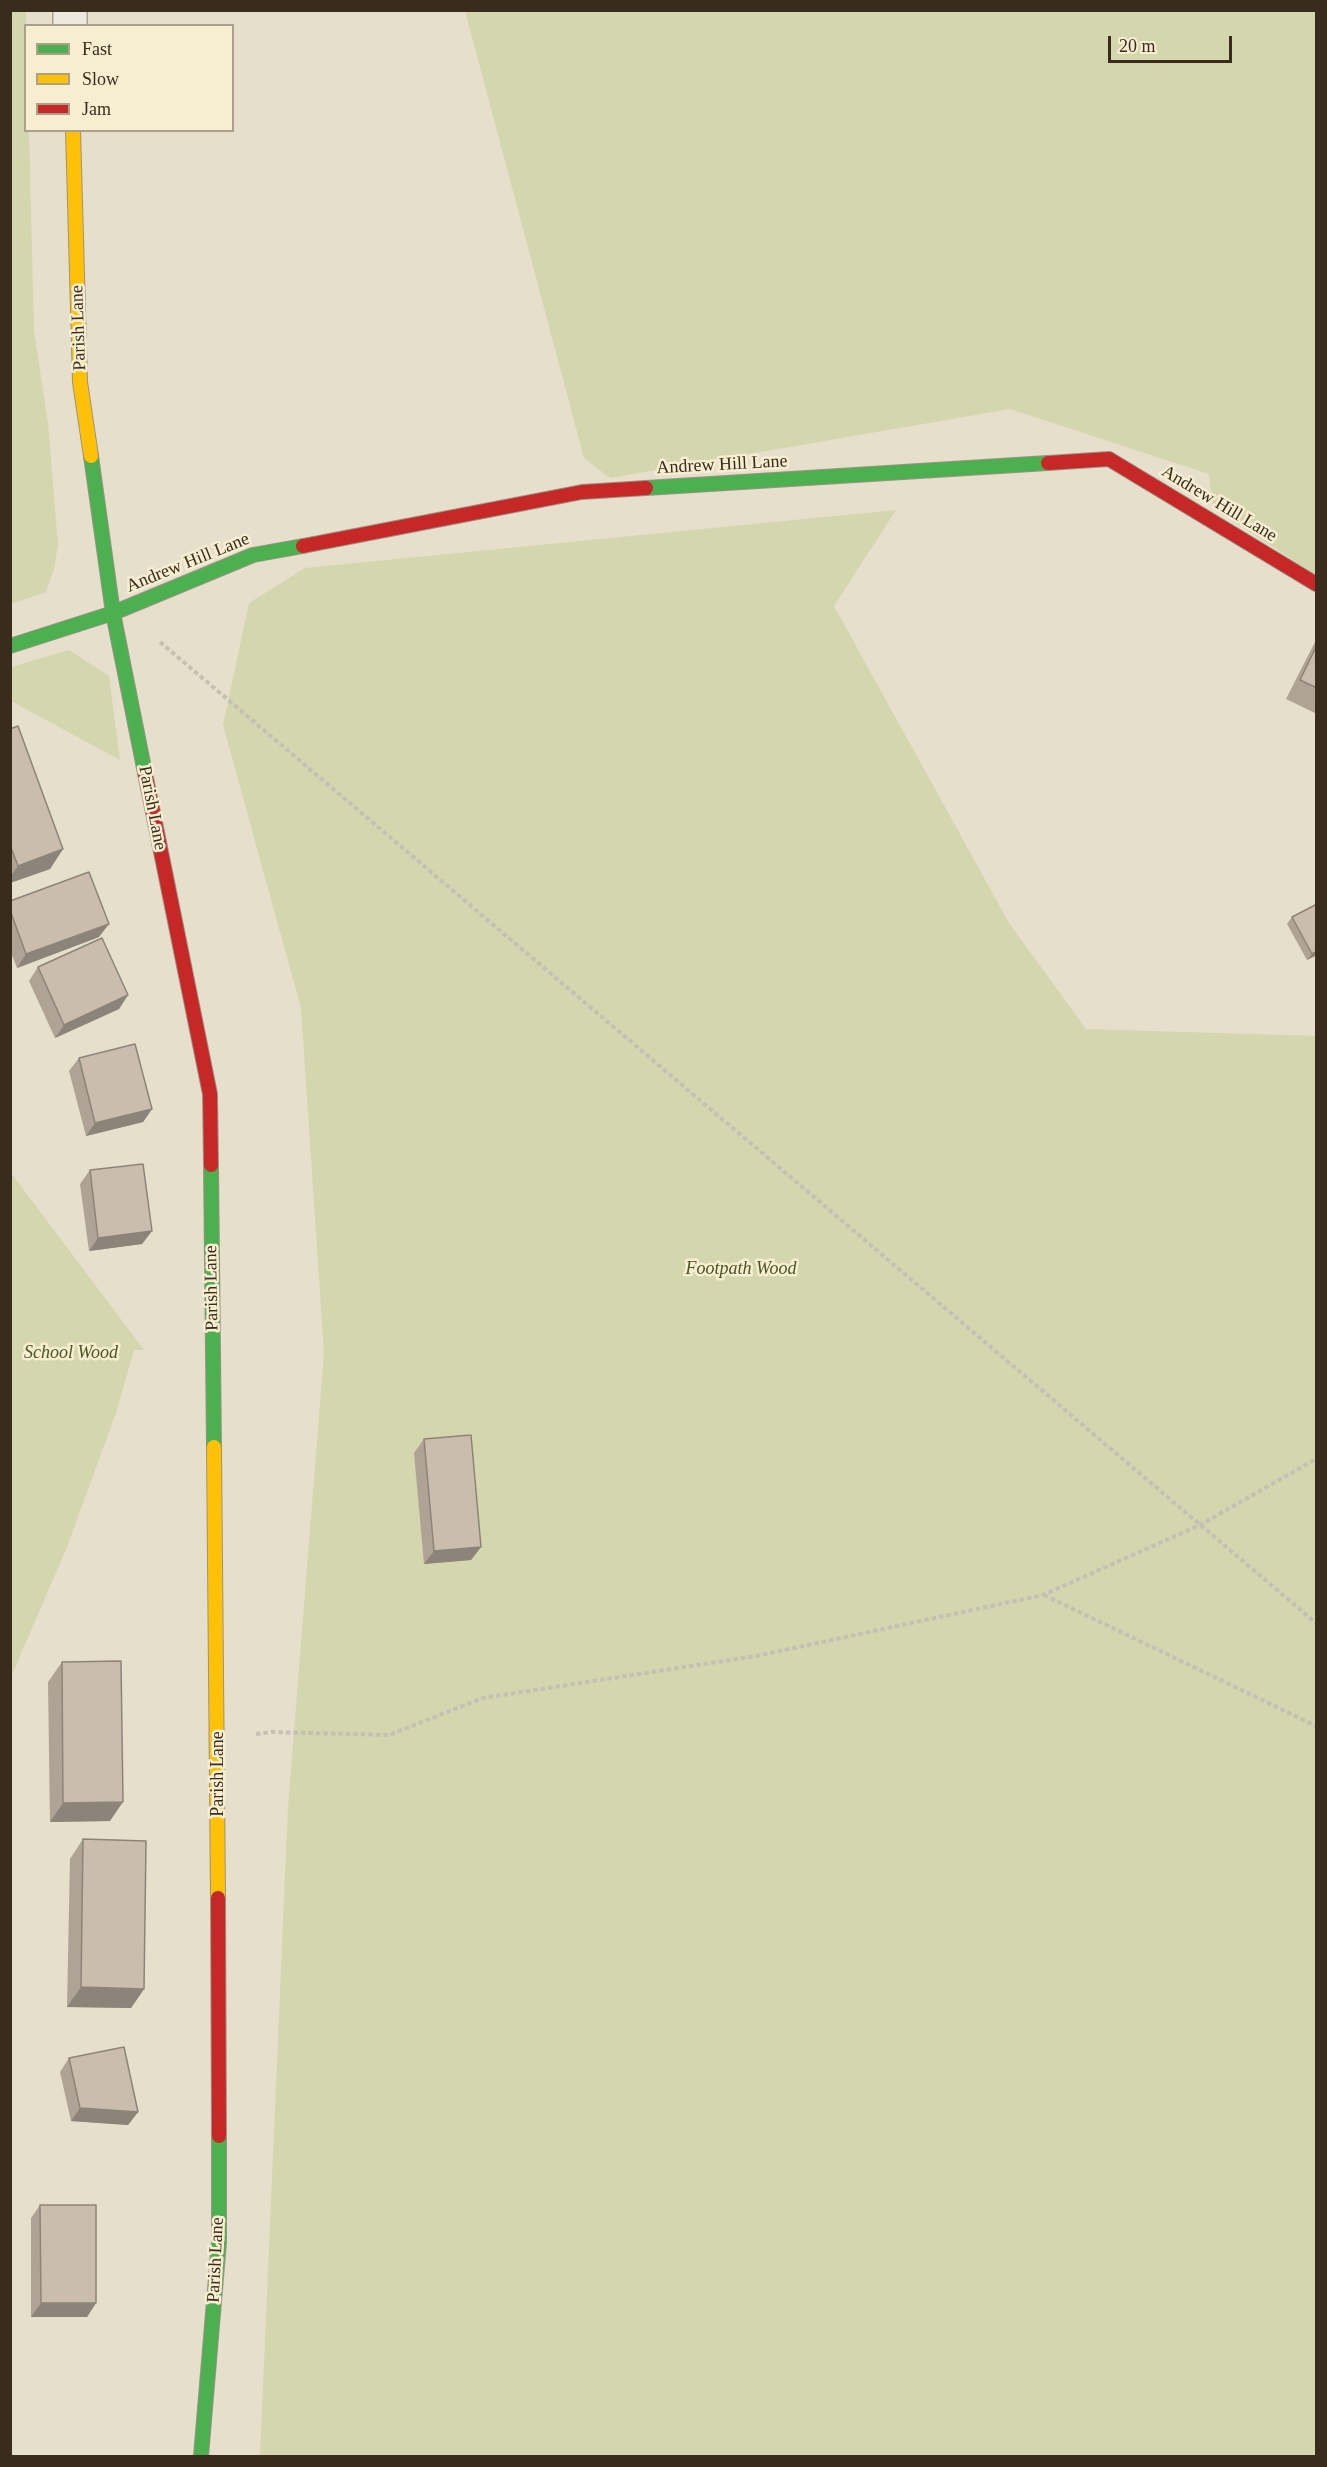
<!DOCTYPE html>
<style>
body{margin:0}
#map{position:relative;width:1327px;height:2467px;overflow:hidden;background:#e6dfcc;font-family:Georgia,serif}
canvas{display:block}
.frame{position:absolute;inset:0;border:12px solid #3a2c1d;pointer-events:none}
.legend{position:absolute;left:24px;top:24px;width:210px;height:108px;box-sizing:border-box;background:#f7eed2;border:2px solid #aba08a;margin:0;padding:8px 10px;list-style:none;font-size:18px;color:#3a2c1d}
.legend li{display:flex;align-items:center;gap:12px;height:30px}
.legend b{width:30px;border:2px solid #aba08a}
.scale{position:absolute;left:1108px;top:36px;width:124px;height:27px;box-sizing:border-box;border:3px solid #3a2c1d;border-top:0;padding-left:8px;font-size:18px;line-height:21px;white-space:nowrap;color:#3a2c1d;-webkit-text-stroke:4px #f7eed2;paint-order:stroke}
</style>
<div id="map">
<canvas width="1327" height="2467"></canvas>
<div class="frame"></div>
<ul class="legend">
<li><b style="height:8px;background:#4caf50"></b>Fast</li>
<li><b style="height:8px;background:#ffc107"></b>Slow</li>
<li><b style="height:8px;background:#c62828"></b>Jam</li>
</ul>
<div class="scale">20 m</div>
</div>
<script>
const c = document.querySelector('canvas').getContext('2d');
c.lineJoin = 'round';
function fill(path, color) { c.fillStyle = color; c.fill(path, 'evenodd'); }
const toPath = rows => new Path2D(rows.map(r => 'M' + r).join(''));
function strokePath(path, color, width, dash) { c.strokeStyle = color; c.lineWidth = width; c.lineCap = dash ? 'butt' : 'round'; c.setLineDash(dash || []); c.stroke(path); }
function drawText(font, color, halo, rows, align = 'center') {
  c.font = font + ' Georgia,serif'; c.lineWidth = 5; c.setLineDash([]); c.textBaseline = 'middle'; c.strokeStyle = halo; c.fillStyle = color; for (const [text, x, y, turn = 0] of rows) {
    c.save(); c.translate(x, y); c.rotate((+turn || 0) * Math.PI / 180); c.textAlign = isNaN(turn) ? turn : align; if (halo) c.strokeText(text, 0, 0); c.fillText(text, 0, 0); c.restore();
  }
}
const green = toPath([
 [10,11,26,11,26,130,29,131,34,331,48,423,58,545,54,569,46,592,11,604],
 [465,11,1316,11,1316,575,1213,508,1209,474,1010,409,610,478,584,458],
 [896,510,834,606,1009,923,1086,1029,1316,1036,1316,2456,260,2456,288,1807,324,1353,301,1008,223,725,249,603,305,568],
 [69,650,109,676,120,760,11,701,11,667],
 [11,1173,144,1350,134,1350,116,1413,67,1547,11,1677]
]);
const path = toPath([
 [160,642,1316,1623],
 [1044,1595,1316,1726],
 [256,1734,271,1732,389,1735,483,1698,756,1656,1043,1595,1200,1525,1316,1459]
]);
const street = toPath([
 [70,10,70,26]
]);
const fast = toPath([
 [91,456,113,613,145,773],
 [646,488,1048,463],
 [10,646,113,613,253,555,303,546],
 [211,1165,214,1447],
 [201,2456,219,2242,219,2136]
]);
const slow = toPath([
 [73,130,80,382,91,456],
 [214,1447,218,1898]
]);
const jam = toPath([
 [1048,463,1109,459,1316,584],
 [303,546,582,492,646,488],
 [145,773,210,1094,211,1165],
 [218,1898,219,2136]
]);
const wall = toPath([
 [1317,638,1317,714,1286,699],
 [10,729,63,849,50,869,10,883],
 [10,901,99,937,17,968,10,950],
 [1317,904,1317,955,1307,960,1287,924,1292,917],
 [38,967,128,995,119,1009,55,1038,29,981],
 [79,1058,152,1109,143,1122,86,1136,69,1071],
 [90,1170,152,1231,142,1244,89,1251,80,1184],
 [424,1439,481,1547,471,1560,424,1564,414,1453],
 [62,1662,110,1821,50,1822,48,1682],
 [83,1839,144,1989,131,2008,67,2007,70,1859],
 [69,2058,138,2112,128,2125,71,2121,60,2072],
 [40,2205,96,2303,87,2317,31,2317,31,2218]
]);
const shadedWall = toPath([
 [63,849,50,869,10,883,10,877,18,866],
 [109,924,99,937,17,968,26,954],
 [1317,951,1317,955,1307,960,1312,954],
 [128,995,119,1009,55,1038,64,1025],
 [152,1109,143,1122,86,1136,95,1123],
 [152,1231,142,1244,89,1251,98,1238],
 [481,1547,471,1560,424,1564,434,1551],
 [123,1802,110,1821,50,1822,63,1803],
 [81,1987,144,1989,131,2008,67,2007],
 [80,2108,138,2112,128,2125,71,2121],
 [41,2303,96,2303,87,2317,31,2317]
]);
const building = toPath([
 [1317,645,1317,688,1300,680,1317,645],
 [18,726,63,849,18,866,10,845,10,729,18,726],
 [89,872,109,924,26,954,10,910,10,901,89,872],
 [1317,904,1317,951,1312,954,1292,917,1317,904],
 [102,938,128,995,64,1025,38,967,102,938],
 [135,1044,152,1109,95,1123,79,1058,135,1044],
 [143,1164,152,1231,98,1238,90,1170,143,1164],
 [471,1435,481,1547,434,1551,424,1439,471,1435],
 [121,1661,123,1802,63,1803,62,1662,121,1661],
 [83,1839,146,1841,144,1989,81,1987,83,1839],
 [124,2047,138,2112,80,2108,69,2058,124,2047],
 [40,2205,96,2205,96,2303,41,2303,40,2205]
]);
const streetNames = [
 ["Parish Lane",79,328,-92],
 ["Andrew Hill Lane",722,465,-3],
 ["Andrew Hill Lane",1219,504,31],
 ["Andrew Hill Lane",188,563,-22],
 ["Parish Lane",152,808,79],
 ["Parish Lane",212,1288,-91],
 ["Parish Lane",218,1774,-90],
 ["Parish Lane",216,2260,-87]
];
const parkNames = [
 ["Footpath Wood",741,1269],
 ["School Wood",71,1353]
];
fill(green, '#d4d6ae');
strokePath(street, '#aba395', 36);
strokePath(fast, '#9a9385', 16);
strokePath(slow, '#9a9385', 16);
strokePath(jam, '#9a9385', 16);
strokePath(path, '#c5c0b5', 4, [4.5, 3]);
strokePath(street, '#ede9de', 33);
strokePath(fast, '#4caf50', 14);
strokePath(slow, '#ffc107', 14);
strokePath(jam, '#c62828', 14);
fill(wall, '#aea395');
fill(shadedWall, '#8d8479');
fill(building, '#cabdad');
strokePath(building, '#8d8479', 1.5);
drawText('18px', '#3a2c1d', '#f7eed2', streetNames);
drawText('italic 18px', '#485723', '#f7eed2', parkNames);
</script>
